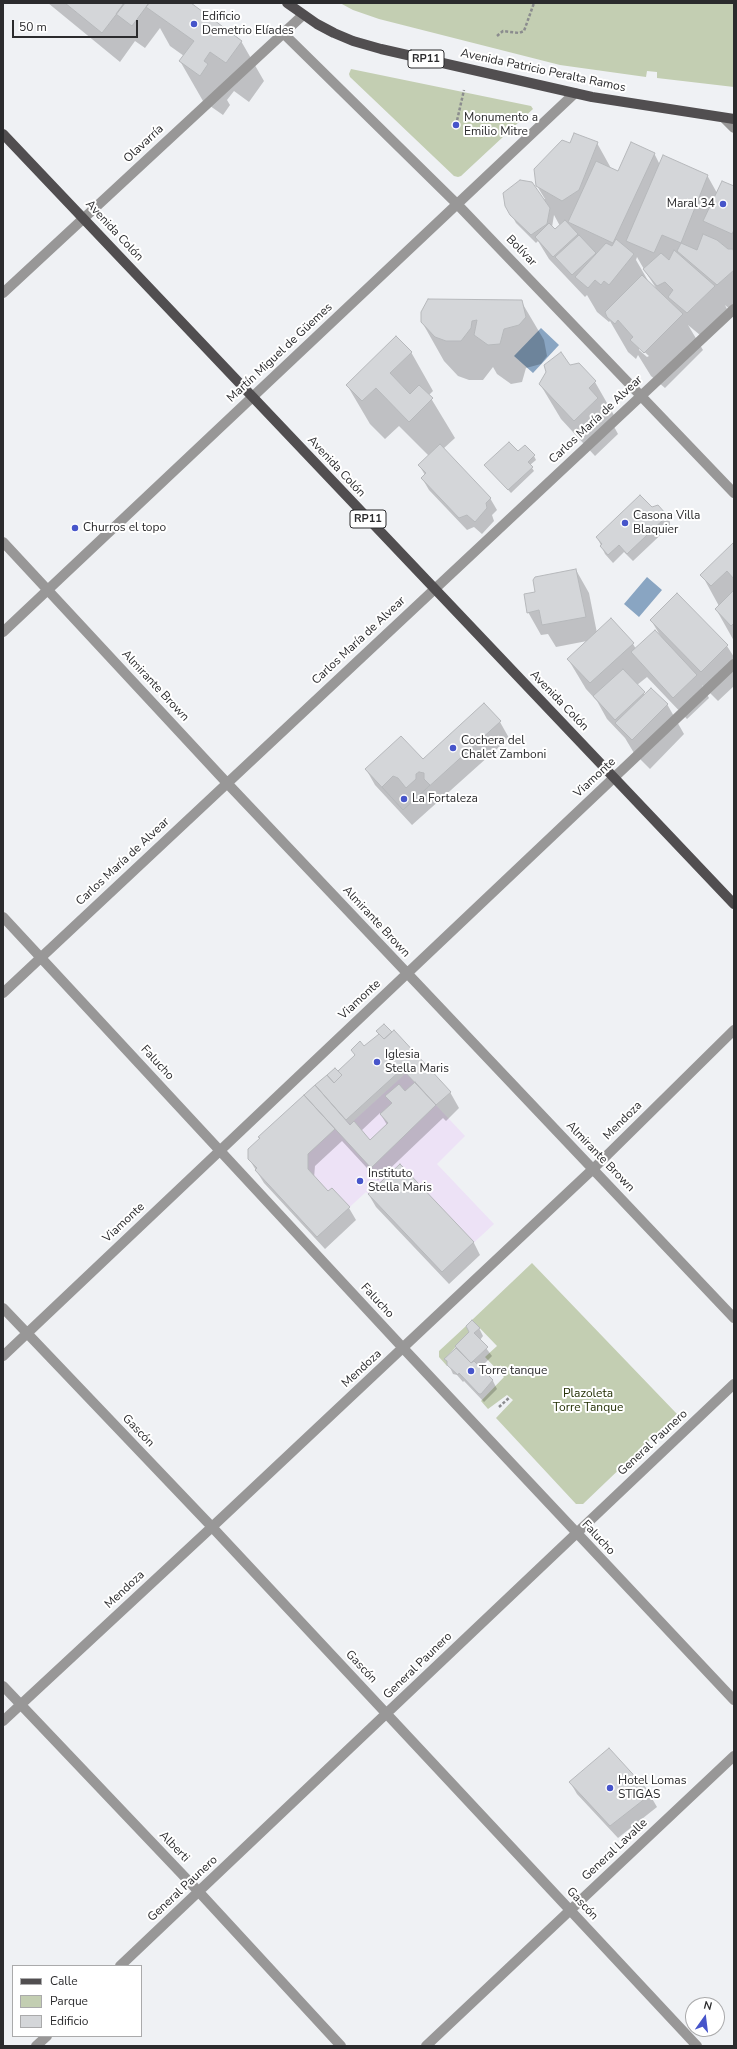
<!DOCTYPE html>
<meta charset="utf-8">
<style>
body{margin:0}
#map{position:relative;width:737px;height:2049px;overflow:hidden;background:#eff1f4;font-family:"Nunito Sans",sans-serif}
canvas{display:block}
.frame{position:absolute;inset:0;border:4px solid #2b2b2d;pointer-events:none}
.legend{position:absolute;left:12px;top:1965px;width:130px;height:72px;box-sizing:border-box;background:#fff;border:1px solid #aaaaab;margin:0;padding:5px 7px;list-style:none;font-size:12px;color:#2b2b2d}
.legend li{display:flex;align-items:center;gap:8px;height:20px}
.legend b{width:20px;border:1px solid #aaaaab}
.north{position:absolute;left:685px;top:1997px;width:40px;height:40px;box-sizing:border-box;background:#fff;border:1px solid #aaaaab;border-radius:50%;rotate:14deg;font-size:11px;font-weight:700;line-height:16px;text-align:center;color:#2b2b2d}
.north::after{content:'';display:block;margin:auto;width:14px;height:18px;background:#4755ca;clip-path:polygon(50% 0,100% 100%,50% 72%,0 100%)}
.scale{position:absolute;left:12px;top:20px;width:126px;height:18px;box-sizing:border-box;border:2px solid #2b2b2d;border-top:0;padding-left:5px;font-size:12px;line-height:14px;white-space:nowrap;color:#2b2b2d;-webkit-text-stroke:3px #fff;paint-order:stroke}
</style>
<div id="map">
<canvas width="737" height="2049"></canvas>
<div class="frame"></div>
<ul class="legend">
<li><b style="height:5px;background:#514e50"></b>Calle</li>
<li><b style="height:11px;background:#c3ceb2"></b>Parque</li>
<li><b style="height:11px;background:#d4d6d9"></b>Edificio</li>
</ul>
<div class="north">N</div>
<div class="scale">50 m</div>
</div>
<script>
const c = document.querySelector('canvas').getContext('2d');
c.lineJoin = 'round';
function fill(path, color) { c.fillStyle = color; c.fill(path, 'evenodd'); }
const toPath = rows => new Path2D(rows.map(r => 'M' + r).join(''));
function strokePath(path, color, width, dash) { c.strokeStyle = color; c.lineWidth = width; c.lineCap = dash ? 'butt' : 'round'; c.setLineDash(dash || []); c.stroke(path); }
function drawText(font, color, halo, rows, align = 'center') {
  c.font = font + ' "Nunito Sans",sans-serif'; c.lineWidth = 4; c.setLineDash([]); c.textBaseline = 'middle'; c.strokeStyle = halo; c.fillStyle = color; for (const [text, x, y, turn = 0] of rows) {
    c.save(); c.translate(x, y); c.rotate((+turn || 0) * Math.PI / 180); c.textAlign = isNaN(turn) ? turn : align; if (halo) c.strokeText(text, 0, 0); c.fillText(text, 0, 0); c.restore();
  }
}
const education = toPath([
 [406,1073,465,1136,437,1164,494,1224,442,1272,366,1192,317,1237,255,1170,257,1168,248,1159,260,1138,258,1137,315,1085,350,1124]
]);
const green = toPath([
 [340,3,734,3,734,87,657,78,657,72,647,71,646,77,560,65,379,19,353,10],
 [351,69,531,106,533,109,461,176,458,177,454,176,350,77,349,74],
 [532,1263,677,1414,583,1504,576,1504,496,1418,513,1400,507,1395,488,1409,481,1401,504,1377,485,1357,497,1346,472,1320],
 [466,1326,469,1332,445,1359,447,1361,447,1366,439,1357,439,1351]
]);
const water = toPath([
 [541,328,559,345,533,373,514,356],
 [647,577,662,590,639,617,624,604]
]);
const shadow = toPath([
 [48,3,189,3,241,41,264,81,249,102,234,91,227,100,230,105,223,115,203,101,180,61,184,56,170,46,160,28,145,48,135,41,120,62],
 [597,143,612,170,618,172,654,153,660,165,707,175,717,193,734,187,734,313,725,305,727,309,700,335,688,325,703,350,665,388,651,376,638,355,636,359,628,352,610,321,609,322,597,312,587,295,585,297,549,259,538,241,536,243,516,223,506,205,545,199,537,186,571,145],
 [554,215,560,226,555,230,552,227],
 [637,257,645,271,656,288,650,284,636,260],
 [639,347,649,356,647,357,639,350],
 [521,301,544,340,547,356,541,364,526,368,522,382,511,384,497,374,493,367,483,380,469,380,458,376,444,361,422,322],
 [411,352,433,391,429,395,455,438,443,449,490,498,497,510,492,515,494,521,482,534,474,527,467,530,429,490,422,478,425,475,419,465,429,456,399,426,385,439,370,424,347,385],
 [569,366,595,382,615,417,611,421,618,434,595,456,561,419,540,384],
 [518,452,534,456,536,460,530,465,534,471,511,493,485,465],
 [651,508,665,514,670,522,670,526,633,561,624,552,613,563,605,554,597,537],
 [734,543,734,641,716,609,719,606,702,575],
 [576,570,589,593,597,633,633,644,636,649,661,637,651,620,677,594,727,646,734,657,734,686,718,701,702,685,709,698,687,719,647,677,637,685,645,695,667,704,684,734,650,769,634,753,625,738,607,719,597,701,586,689,568,659,587,641,556,647,548,634,541,635,528,612,537,593],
 [500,722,509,738,412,825,375,785,366,769,422,761],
 [364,1048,450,1092,459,1108,446,1121,443,1118,378,1180,342,1141,315,1166,314,1178,328,1193,349,1208,356,1220,325,1249,264,1183,249,1159,261,1139,260,1137,334,1069,338,1073],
 [380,1113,387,1125,370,1141,361,1131],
 [400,1166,474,1243,480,1255,449,1284,376,1207,369,1195],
 [479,1328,483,1336,480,1340,492,1356,480,1368,493,1381,497,1389,484,1402,464,1381,463,1382,457,1375,453,1374,446,1359,470,1332],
 [570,1782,650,1795,657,1807,618,1838,577,1794]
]);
const building = toPath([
 [65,3,125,3,102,33,65,3],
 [124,3,149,3,132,26,116,14,124,3],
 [149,3,191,3,242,41,226,63,210,52,204,61,208,64,200,76,179,61,194,41,146,7,149,3],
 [574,133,598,142,579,190,562,201,536,186,534,169,562,140,570,143,574,133],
 [631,142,655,153,613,243,568,222,596,161,618,171,631,142],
 [663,155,708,175,681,243,662,235,654,253,626,241,663,155],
 [520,180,532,182,550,208,547,224,531,235,510,215,505,206,503,193,520,180],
 [722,181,734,186,734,230,732,234,703,221,722,181],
 [565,220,578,234,553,257,535,237,549,223,555,229,565,220],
 [703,234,717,240,728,249,733,249,734,253,734,270,717,285,677,251,681,243,697,250,703,234],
 [579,235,596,253,572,275,555,257,579,235],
 [616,239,634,254,609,285,604,281,601,285,595,280,588,288,575,277,606,243,612,246,616,239],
 [674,250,715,286,687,313,668,297,673,290,665,282,657,286,643,269,661,253,669,260,674,250],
 [642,275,683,314,644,353,630,340,633,337,618,320,615,324,607,317,605,312,642,275],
 [428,299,522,300,526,317,519,325,504,329,500,344,488,345,474,335,477,320,472,321,471,328,461,341,446,341,435,337,421,322,421,312,428,299],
 [396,336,412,352,390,373,410,394,419,385,433,398,409,422,376,388,362,401,346,385,396,336],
 [561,352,570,365,579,363,596,381,589,388,598,398,574,421,539,384,546,372,544,365,561,352],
 [509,442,518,451,525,445,535,455,528,462,533,467,508,490,484,465,509,442],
 [440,444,491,498,486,503,487,508,475,522,467,515,459,518,421,478,426,473,418,465,440,444],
 [640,495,652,507,658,505,666,514,664,515,666,517,627,554,619,545,608,555,600,546,602,544,596,537,640,495],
 [734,542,734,579,727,571,711,586,700,575,734,542],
 [576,569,586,617,542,625,539,610,527,613,524,594,535,592,533,580,535,577,576,569],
 [734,590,734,623,731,626,715,609,734,590],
 [677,593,728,645,701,672,650,620,677,593],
 [611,618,634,643,590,683,567,659,611,618],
 [655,630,697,675,673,698,631,652,655,630],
 [623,669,645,692,615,720,593,696,623,669],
 [651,688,668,704,632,740,615,723,651,688],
 [484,703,501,721,403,810,365,769,401,736,423,759,484,703],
 [419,772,424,773,424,779,430,785,403,810,382,787,393,776,398,778,406,788,416,779,416,774,419,772],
 [384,1024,392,1032,384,1039,376,1031,384,1024],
 [394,1030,451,1092,436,1105,402,1069,346,1120,315,1085,327,1075,334,1083,342,1075,338,1071,355,1055,351,1050,360,1041,364,1046,379,1034,384,1039,394,1030],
 [335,1068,342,1075,334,1083,327,1075,335,1068],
 [415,1082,436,1105,371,1168,304,1095,315,1085,350,1125,354,1121,370,1140,388,1123,380,1114,392,1103,385,1096,399,1084,405,1091,415,1082],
 [304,1095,335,1129,308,1154,308,1169,328,1191,332,1188,350,1207,317,1237,255,1170,257,1168,248,1159,248,1149,260,1138,258,1137,304,1095],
 [400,1164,474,1242,442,1272,368,1194,400,1164],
 [472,1320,480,1328,474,1333,488,1347,471,1363,455,1346,469,1332,466,1326,472,1320],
 [456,1348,471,1363,474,1361,493,1380,481,1394,479,1394,459,1373,458,1375,447,1365,447,1361,444,1359,456,1348],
 [609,1748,651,1794,610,1826,569,1782,609,1748]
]);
const path = toPath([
 [497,36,503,31,519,33,524,31,534,3],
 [456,125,464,90],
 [499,1407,510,1397]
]);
const minor = toPath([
 [283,33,457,204,734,493],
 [724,118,734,128],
 [3,293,303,15],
 [3,542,226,782,734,1318],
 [3,632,575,93],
 [3,917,403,1348,734,1700],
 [3,993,734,309],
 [3,1308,212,1527,697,2046],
 [3,1356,734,664],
 [3,1686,199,1892,341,2046],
 [3,1721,212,1527,593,1169,734,1030],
 [120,1966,734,1384],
 [36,2046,47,2036],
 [426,2046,734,1756]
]);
const major = toPath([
 [287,3,317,24,334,33,353,41,381,49,592,97,734,119],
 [3,134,734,904]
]);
const markers = [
 [194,24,4,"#4755ca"],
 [456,125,4,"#4755ca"],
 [723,204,4,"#4755ca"],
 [625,523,4,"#4755ca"],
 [75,528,4,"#4755ca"],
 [453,748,4,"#4755ca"],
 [404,799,4,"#4755ca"],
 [377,1062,4,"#4755ca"],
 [360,1181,4,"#4755ca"],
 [471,1371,4,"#4755ca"],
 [610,1788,4,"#4755ca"]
];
const shields = [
 [426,59,36],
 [368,519,36]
];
const shieldNames = [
 ["RP11",426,59],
 ["RP11",368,519]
];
const poiNames = [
 ["Edificio",202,17],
 ["Demetrio Elíades",202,31],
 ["Monumento a",464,118],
 ["Emilio Mitre",464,132],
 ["Maral 34",715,204,"right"],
 ["Casona Villa",633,516],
 ["Blaquier",633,530],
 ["Churros el topo",83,528],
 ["Cochera del",461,741],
 ["Chalet Zamboni",461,755],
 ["La Fortaleza",412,799],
 ["Iglesia",385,1055],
 ["Stella Maris",385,1069],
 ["Instituto",368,1174],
 ["Stella Maris",368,1188],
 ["Torre tanque",479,1371],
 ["Hotel Lomas",618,1781],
 ["STIGAS",618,1795]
];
const streetNames = [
 ["Avenida Patricio Peralta Ramos",543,71,12],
 ["Olavarría",144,144,-43],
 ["Avenida Colón",114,231,47],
 ["Bolívar",521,251,46],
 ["Martín Miguel de Güemes",280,353,-43],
 ["Carlos María de Alvear",596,420,-43],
 ["Avenida Colón",336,467,47],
 ["Carlos María de Alvear",359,641,-43],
 ["Almirante Brown",155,686,47],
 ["Avenida Colón",559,701,46],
 ["Viamonte",595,778,-43],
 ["Carlos María de Alvear",123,862,-43],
 ["Almirante Brown",376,922,47],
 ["Viamonte",360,1000,-43],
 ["Falucho",157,1063,47],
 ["Mendoza",623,1121,-45],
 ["Almirante Brown",600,1157,46],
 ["Viamonte",124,1223,-43],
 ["Falucho",377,1301,47],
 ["Mendoza",362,1369,-43],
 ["Gascón",138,1431,46],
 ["General Paunero",653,1443,-43],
 ["Falucho",598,1538,47],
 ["Mendoza",125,1590,-43],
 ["General Paunero",418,1666,-44],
 ["Gascón",361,1667,47],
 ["Alberti",174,1847,46],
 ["General Lavalle",615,1850,-43],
 ["General Paunero",183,1889,-43],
 ["Gascón",582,1904,47]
];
const parkNames = [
 ["Plazoleta",588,1394],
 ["Torre Tanque",588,1408]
];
fill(education, '#ede2f6');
fill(green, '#c3ceb2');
fill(water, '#89a5c2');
fill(shadow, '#0003');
fill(building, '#d4d6d9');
strokePath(building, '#b6b8bb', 1);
strokePath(path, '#8b8c8e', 2.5, [3, 2]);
strokePath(minor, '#989797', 10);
strokePath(major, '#514e50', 10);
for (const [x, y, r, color] of markers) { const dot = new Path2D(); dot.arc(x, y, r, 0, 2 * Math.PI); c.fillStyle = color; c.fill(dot); strokePath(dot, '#fff', 1.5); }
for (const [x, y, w] of shields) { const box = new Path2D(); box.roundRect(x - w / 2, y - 9, w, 18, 3); c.fillStyle = '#fff'; c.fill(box); strokePath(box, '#2b2b2d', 1); }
drawText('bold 11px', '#2b2b2d', null, shieldNames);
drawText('12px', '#2b2b2d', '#fff', poiNames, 'left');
drawText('12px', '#2b2b2d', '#fff', streetNames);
drawText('12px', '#222f03', '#fff', parkNames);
</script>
